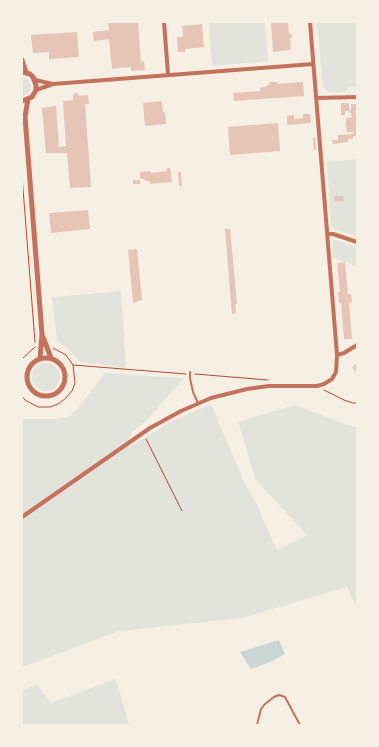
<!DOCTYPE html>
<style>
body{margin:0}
#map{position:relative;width:379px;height:747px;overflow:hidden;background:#f6efe4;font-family:Roboto,sans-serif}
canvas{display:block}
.frame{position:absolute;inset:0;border:23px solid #f6efe4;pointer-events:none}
</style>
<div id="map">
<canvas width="379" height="747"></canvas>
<div class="frame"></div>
</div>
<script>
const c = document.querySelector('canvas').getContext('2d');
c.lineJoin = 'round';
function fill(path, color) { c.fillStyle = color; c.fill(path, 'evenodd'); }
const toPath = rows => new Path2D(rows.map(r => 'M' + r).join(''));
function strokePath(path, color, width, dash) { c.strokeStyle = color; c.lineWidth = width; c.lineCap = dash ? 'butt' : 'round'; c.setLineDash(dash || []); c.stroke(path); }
const green = toPath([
 [209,22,265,22,268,61,212,66],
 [317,22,357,22,357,91,354,87,349,87,346,92,329,92,323,88],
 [22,77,29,80,31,85,31,88,28,94,22,96],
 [357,159,357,236,335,230,331,225,327,162],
 [332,239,357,247,357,266,333,258],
 [121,291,126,368,80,362,69,349,57,341,52,297],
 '32 377a14 14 0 1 1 28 0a14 14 0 1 1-28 0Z',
 [105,373,184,378,147,420,131,433,128,448,172,421,211,404,244,482,257,505,277,550,307,535,256,480,238,422,295,405,354,427,357,427,357,609,347,587,242,618,119,631,22,667,22,419,57,419,69,417,78,408],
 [115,679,118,686,129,725,22,725,22,691,37,684,51,703]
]);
const water = toPath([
 [279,640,285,654,270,662,251,669,240,652]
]);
const building = toPath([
 [108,22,138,22,141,62,144,61,145,70,131,71,131,67,112,69,109,39,94,41,93,32,109,30],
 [271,22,288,22,289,34,292,34,292,38,290,38,291,50,273,52],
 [202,24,204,47,185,49,185,52,178,52,177,37,183,37,182,26],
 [77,32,79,57,49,59,49,52,33,53,31,35],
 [269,82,277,82,277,84,303,82,304,96,234,101,233,93,260,91,260,88,267,86,267,85,270,85],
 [77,92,79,96,88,95,89,104,85,104,91,187,70,188,67,153,46,153,42,108,56,106,59,147,66,146,63,101,73,100,73,95],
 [162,101,163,112,165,112,166,124,145,126,143,103],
 [341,103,349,103,349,111,351,110,351,104,357,104,357,111,355,111,357,119,357,136,353,136,353,139,348,139,348,142,333,144,332,140,338,140,338,135,353,134,353,132,347,132,346,124,352,123,346,124,346,118,352,117,351,113,349,113,349,111,345,111,345,115,341,115],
 [303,114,310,114,311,123,287,125,287,116,294,115,294,119,303,118],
 [278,123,280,151,230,155,228,127],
 [315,137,316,150,314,150,313,138],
 [170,168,172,182,150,184,150,182,140,178,140,172,151,171,151,173,167,171,166,169],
 [178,172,181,172,182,186,179,186],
 [133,180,140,180,140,184,133,184],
 [334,196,343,196,344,201,335,202],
 [88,210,90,229,51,233,49,213],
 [225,229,230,229,237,304,235,304,236,313,232,314],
 [137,249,142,300,133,303,128,250],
 [345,262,348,294,351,294,352,302,349,303,352,339,344,339,341,303,339,303,338,292,340,292,337,263],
 [357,363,357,374,352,367]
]);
const path = toPath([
 [22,176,35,342],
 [22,359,35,347],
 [73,365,186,374],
 [195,374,268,380],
 [324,390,344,400,353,403,357,403],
 [22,396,25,400,38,407,50,407,58,404,66,398,72,391,75,383,73,365,66,355,53,348],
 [146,439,182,511]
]);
const service = toPath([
 [190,372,190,378,193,392,198,403],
 [257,725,261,709,265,704,274,697,279,695,285,697,300,725]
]);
const minor = toPath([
 [164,22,168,74],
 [35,80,53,84],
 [36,90,53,84,313,64],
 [316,98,357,97],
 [327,234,333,234,357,242],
 [337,355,344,353,357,345],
 [22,517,150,428,181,411,211,398,247,389,269,386,317,386,324,384,332,379,336,372,337,355,310,22]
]);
const tertiary = toPath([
 [22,60,26,72],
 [22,72,30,74,33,77,36,85,36,90,32,97,22,101],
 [28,99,25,117,42,334,40,359],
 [43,337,51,358],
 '27 377a19 19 0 1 1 38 0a19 19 0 1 1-38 0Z'
]);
fill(green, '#e2e4dc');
fill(water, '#c9d6d2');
fill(building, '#e6c5b7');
strokePath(path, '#b5482f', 1);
strokePath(service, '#c5725c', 2);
strokePath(minor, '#c5725c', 4);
strokePath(tertiary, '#c5725c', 5);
</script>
